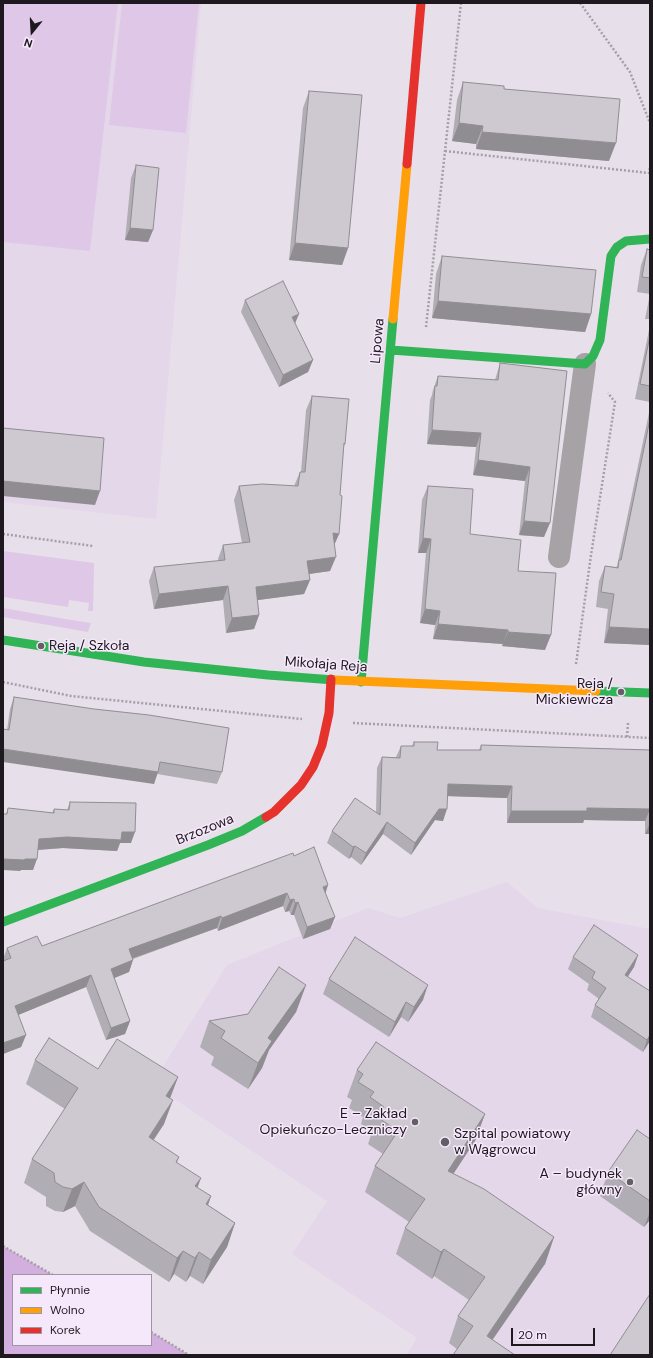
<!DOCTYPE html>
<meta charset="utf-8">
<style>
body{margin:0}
#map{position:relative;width:653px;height:1358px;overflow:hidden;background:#e7dfea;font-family:"DM Sans",sans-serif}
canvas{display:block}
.frame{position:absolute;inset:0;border:4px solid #1e191f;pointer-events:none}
.legend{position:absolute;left:12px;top:1274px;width:140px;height:72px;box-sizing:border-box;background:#f6e8fb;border:1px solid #a095a3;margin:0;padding:5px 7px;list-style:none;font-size:12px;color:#1e191f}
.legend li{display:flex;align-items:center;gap:8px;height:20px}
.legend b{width:20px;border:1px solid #a095a3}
.north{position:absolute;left:12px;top:12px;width:40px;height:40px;-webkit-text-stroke:3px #f6e8fb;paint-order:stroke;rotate:198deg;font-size:11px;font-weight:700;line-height:16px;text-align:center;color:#1e191f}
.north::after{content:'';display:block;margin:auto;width:14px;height:18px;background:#1e191f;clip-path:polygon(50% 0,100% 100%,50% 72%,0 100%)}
.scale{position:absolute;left:511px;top:1328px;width:84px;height:18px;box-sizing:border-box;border:2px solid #1e191f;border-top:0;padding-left:5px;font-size:12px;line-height:14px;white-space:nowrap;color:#1e191f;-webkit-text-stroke:3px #f6e8fb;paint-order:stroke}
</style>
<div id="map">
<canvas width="653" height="1358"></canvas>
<div class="frame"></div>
<ul class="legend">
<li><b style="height:5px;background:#30b455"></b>Płynnie</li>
<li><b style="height:5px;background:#ff9f0a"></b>Wolno</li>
<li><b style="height:5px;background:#e5322d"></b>Korek</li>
</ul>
<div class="north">N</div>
<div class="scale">20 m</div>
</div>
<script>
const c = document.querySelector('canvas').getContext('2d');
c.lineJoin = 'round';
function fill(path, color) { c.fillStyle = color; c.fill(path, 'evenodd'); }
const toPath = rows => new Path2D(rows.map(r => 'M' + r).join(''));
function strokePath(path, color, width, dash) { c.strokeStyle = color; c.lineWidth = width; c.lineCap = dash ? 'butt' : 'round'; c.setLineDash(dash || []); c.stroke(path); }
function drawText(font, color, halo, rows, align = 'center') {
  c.font = font + ' "DM Sans",sans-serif'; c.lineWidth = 3; c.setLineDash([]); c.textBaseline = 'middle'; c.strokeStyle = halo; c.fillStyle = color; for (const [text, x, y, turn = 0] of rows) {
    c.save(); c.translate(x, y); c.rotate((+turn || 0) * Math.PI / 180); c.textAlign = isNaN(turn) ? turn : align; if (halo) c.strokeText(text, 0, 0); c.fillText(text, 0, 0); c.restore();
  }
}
const built = toPath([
 [3,3,201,3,156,519,3,502],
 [507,882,538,908,650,929,650,1355,406,1355,417,1338,292,1254,327,1201,152,1084,227,965,368,908,400,918]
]);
const green = toPath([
 [3,3,118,3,90,251,3,242],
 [122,3,199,3,186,133,109,125],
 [3,551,94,563,93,611,88,611,89,603,69,600,68,607,3,597],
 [3,608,65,619,91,623,88,632,3,617]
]);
const forest = toPath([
 [3,1246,53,1275,13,1275,13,1345,151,1345,151,1332,189,1355,3,1355]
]);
const path = toPath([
 [580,3,630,72,650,123],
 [445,151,649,173,650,167],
 [426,327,461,3],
 [3,534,93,546],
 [576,664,591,555,615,402,608,393],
 [3,682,71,696,302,719],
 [353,723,650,738],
 [627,737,628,723],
 [3,1246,53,1275],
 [151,1332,189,1355]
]);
const street = toPath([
 [559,557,585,364]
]);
const fast = toPath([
 [391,350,585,364,593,356,600,340,611,256,617,247,626,241,650,239],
 [3,640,144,662,268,675,334,680],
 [361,682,393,319],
 [596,691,650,693],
 [3,922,208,845,242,831,266,817]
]);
const slow = toPath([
 [393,319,407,164],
 [334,680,596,691]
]);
const jam = toPath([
 [407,164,421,3],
 [266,817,274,812,301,785,313,767,322,745,329,713,331,679]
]);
const wall = toPath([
 [463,82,504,89,609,161,476,149,476,144,452,141,457,100],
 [309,91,348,248,342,265,289,260,303,108],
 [136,165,153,230,148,242,125,240,131,178],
 [647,249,650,250,650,319,645,319,650,294,637,292,641,265],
 [442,256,591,314,585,332,432,318,436,274],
 [245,300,313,360,308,372,279,387,241,312],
 [650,325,650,402,635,399],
 [500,363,567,371,544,537,519,535,525,481,473,475,476,447,427,444,430,400,432,395,433,390,438,376,495,380],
 [312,396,345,444,343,449,340,495,339,534,334,545,330,571,309,574,310,580,304,594,257,600,259,615,254,629,226,633,223,600,154,609,149,581,154,567,218,561,218,559,223,545,242,543,234,500,239,486,294,486,300,472,301,472,306,410],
 [650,408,650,645,604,643,608,609,596,607,599,581,605,566,616,567,617,566],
 [428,486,470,534,518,571,545,650,502,646,503,644,433,639,435,625,420,623,426,553,418,553,422,500],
 [14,697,222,772,217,784,157,774,154,784,7,730,10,709],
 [414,742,437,750,479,750,481,745,650,750,650,834,645,834,645,821,584,820,583,823,507,823,507,798,448,796,443,821,435,820,411,855,383,834,361,865,351,857,349,859,327,843,332,831,376,813,377,768,382,757,396,757,401,746,412,746],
 [70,802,131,843,120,843,117,851,63,848,38,850,33,870,21,870,20,871,6,814,8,808,52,813,54,809,67,810],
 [294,856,325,892,335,917,330,929,303,939,294,915,291,915,289,911,285,912,283,906,218,931,217,928,133,959,129,972,114,978,130,1021,125,1034,106,1040,86,987,18,1015,26,1035,21,1047,3,1054,3,959,7,948,42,946],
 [638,955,634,967,628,976,650,1041,643,1052,591,1017,595,1005,599,999,587,990,589,984,568,969,573,957],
 [329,979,423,1000,408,1022,401,1017,389,1037,323,994],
 [306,985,296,1012,269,1050,262,1068,248,1089,211,1065,214,1057,200,1047,209,1021,248,1014],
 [35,1060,98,1069,178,1077,170,1098,164,1124,153,1140,179,1157,177,1163,201,1178,197,1188,211,1196,208,1205,235,1223,227,1247,203,1284,190,1276,186,1282,174,1274,169,1282,90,1231,75,1206,63,1212,55,1211,46,1206,46,1197,24,1183,32,1159,65,1109,26,1084],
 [357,1070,485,1114,475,1141,453,1174,554,1237,545,1264,457,1349,449,1343,458,1316,469,1300,434,1276,432,1279,396,1254,405,1228,409,1222,365,1192,375,1166,383,1154,368,1144,372,1132,361,1124,363,1117,349,1108,352,1100,347,1097],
 [650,1139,650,1222,649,1221,644,1227,600,1196,608,1172]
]);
const shadedWall = toPath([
 [459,123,483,126,476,144,452,141],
 [482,132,616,143,609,161,476,149],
 [130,228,153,230,148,242,125,240],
 [295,243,348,248,342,265,289,260],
 [438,301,591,314,585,332,432,318],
 [299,314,294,326,292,317],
 [313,360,308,372,279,387,283,375],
 [432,430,481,433,476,447,427,444],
 [478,460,530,467,525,481,473,475],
 [3,481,100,491,95,505,3,496],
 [524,521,550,523,544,537,519,535],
 [333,533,339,534,333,548],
 [423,538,431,539,426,553,418,553],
 [336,557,330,571,302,575,307,561],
 [310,580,304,594,251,601,256,587],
 [228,586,223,600,154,609,159,594],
 [425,609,440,611,435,625,420,623],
 [259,615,254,629,226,633,232,618],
 [438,624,508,630,503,644,433,639],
 [609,627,650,629,650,645,604,643],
 [508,632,551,635,545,650,502,646],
 [3,749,158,772,154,784,3,762],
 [448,784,512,786,507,798,444,796],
 [587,808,650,809,645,821,584,820,583,823,507,823,511,811],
 [439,809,447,809,443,821,435,820,411,855,415,843],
 [387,822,383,834,361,865,366,853],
 [650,823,650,834,645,834],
 [122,832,135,832,131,843,120,843,117,851,63,848,35,850,39,839],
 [355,846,351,857,349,859,353,847],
 [3,859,37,859,33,870,21,870,20,871,3,870],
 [328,885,324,898,323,887],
 [287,893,283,906,218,931,222,918],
 [294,899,289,911,285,912,290,900],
 [298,902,294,915,291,915,295,903],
 [221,916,217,928,125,961,129,949],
 [335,917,330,929,303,939,307,927],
 [638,955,634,967,621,987,625,975],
 [133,960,129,972,107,981,111,969],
 [91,975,86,987,11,1018,15,1006],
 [306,985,296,1012,269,1050,262,1068,248,1089,258,1063,268,1038],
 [428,985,423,1000,408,1022,414,1007],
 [406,1002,401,1017,389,1037,395,1022],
 [130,1021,125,1034,106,1040,111,1028],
 [26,1035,21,1047,3,1054,3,1043],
 [650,1035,650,1041,643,1052,647,1040],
 [178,1077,169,1101,166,1096],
 [173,1100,164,1124,140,1161,149,1137],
 [485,1114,475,1141,438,1197,448,1171],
 [201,1178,192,1202,195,1186],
 [84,1182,75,1206,63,1212,72,1189],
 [211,1196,203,1220,206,1204],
 [650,1212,650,1218,649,1221,644,1227],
 [235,1223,227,1247,203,1284,211,1260],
 [554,1237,545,1264,482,1355,487,1336],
 [444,1249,434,1276,432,1279,441,1252],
 [183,1251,174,1274,169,1282,177,1258],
 [199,1252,190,1276,186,1282,195,1258]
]);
const building = toPath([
 [463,82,504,86,504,89,620,99,616,143,482,132,483,126,459,123,463,82],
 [309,91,362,95,348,248,295,243,309,91],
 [136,165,159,168,153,230,130,228,136,165],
 [647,249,650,250,650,278,642,277,647,249],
 [442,256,596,270,591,314,438,301,442,256],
 [283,281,299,314,292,317,313,360,283,375,245,300,283,281],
 [650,336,650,386,640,384,650,336],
 [500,363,567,371,550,523,524,521,530,467,478,460,481,433,432,430,435,386,437,386,438,376,498,380,500,363],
 [312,396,349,399,345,444,344,443,340,495,342,496,339,534,333,533,336,557,307,561,310,580,256,587,259,615,232,618,228,586,159,594,154,567,225,560,223,545,250,542,239,486,262,484,298,486,300,472,305,472,312,396],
 [650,419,650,629,609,627,614,594,601,592,605,566,618,568,619,560,621,560,650,419],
 [3,428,104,438,100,491,3,481,3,428],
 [428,486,473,489,470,534,521,540,518,571,556,573,551,635,508,632,508,630,438,624,440,611,425,609,431,539,423,538,428,486],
 [14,697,94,709,149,715,229,728,222,772,160,762,158,772,3,749,3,729,9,730,14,697],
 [414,742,438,742,437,750,481,750,481,745,650,750,650,823,650,809,587,808,587,811,511,811,512,786,448,784,447,809,439,809,415,843,387,822,366,853,355,846,353,847,332,831,355,798,380,815,382,757,400,758,401,746,414,746,414,742],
 [70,802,136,803,135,832,122,832,121,840,67,837,39,839,37,859,25,859,24,860,3,859,3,814,7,814,8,808,54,813,54,809,69,810,70,802],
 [314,847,328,885,323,887,335,917,307,927,298,902,295,903,294,899,290,900,287,893,222,918,221,916,129,949,133,960,111,969,130,1021,111,1028,91,975,15,1006,26,1035,3,1043,3,961,11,958,7,948,37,936,42,946,293,853,294,856,314,847],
 [594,925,638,955,625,975,650,991,650,1035,647,1040,595,1005,606,988,592,978,595,972,573,957,594,925],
 [355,937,428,985,414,1007,406,1002,395,1022,329,979,355,937],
 [279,967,306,985,268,1038,272,1041,258,1063,221,1038,225,1031,209,1021,248,1014,279,967],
 [49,1038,98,1069,117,1039,178,1077,166,1096,173,1100,149,1137,179,1157,176,1162,201,1178,195,1186,211,1196,206,1204,235,1223,211,1260,199,1252,195,1258,183,1251,177,1258,99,1207,84,1182,72,1189,63,1187,55,1182,54,1173,32,1159,78,1088,35,1060,49,1038],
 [376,1042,485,1114,448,1171,484,1189,554,1237,487,1336,515,1355,453,1355,473,1326,458,1316,485,1277,444,1249,441,1252,405,1228,425,1199,375,1166,398,1131,377,1117,384,1107,370,1097,374,1092,358,1082,363,1074,357,1070,376,1042],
 [637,1130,650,1139,650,1201,608,1172,637,1130],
 [650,1294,650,1355,610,1355,650,1294]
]);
const markers = [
 [41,646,4,"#645e66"],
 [621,692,4,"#645e66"],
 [415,1122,4,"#645e66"],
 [445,1142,5,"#645e66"],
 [630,1182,4,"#645e66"]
];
const streetNames = [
 ["Lipowa",378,341,-85],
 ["Mikołaja Reja",326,665,4],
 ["Brzozowa",205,830,-22]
];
const poiNames = [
 ["Reja / Szkoła",49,646,"left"],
 ["Reja /",613,684],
 ["Mickiewicza",613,700],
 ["E – Zakład",407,1114],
 ["Opiekuńczo-Leczniczy",407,1130],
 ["Szpital powiatowy",454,1134,"left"],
 ["w Wągrowcu",454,1150,"left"],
 ["A – budynek",622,1174],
 ["główny",622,1190]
];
fill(built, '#e5d7ea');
fill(green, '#dfc7e7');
fill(forest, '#d2afde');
strokePath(path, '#a5a0a6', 2.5, [2, 2]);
strokePath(street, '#a6a2a6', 22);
strokePath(fast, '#30b455', 9);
strokePath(slow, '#ff9f0a', 9);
strokePath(jam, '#e5322d', 9);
fill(wall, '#b1adb4');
fill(shadedWall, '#908d92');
fill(building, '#cec9d1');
strokePath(building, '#908d92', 1);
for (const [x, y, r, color] of markers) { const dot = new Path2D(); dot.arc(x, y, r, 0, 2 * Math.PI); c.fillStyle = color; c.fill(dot); strokePath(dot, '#f6e8fb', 1.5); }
drawText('14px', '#1e191f', '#f6e8fb', streetNames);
drawText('14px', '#1e191f', '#f6e8fb', poiNames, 'right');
</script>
